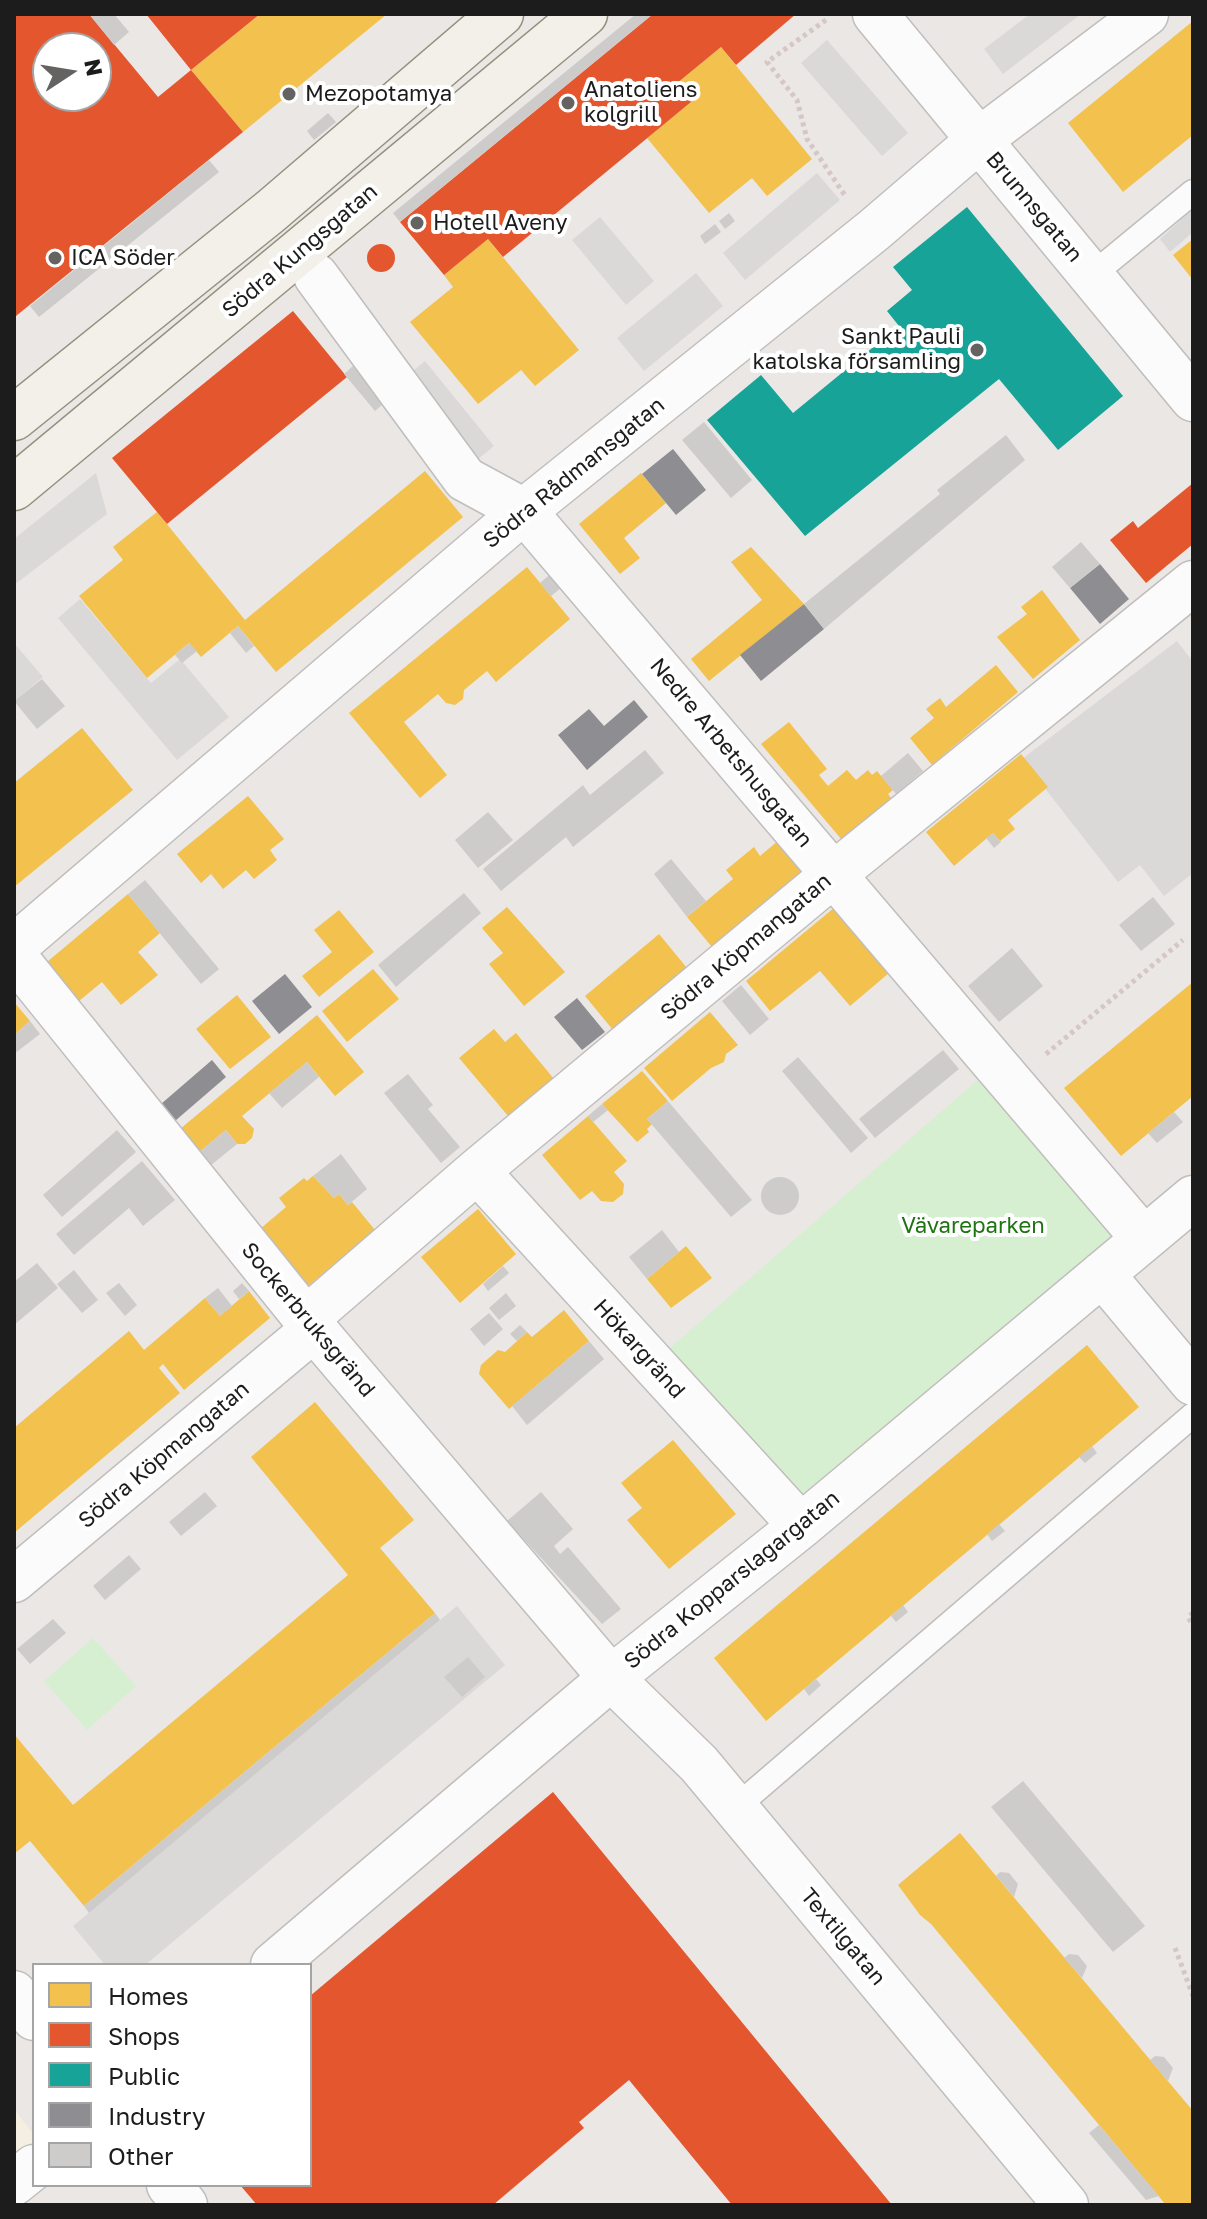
<!DOCTYPE html>
<meta charset="utf-8">
<style>
body{margin:0}
#map{position:relative;width:1207px;height:2219px;overflow:hidden;background:#eae7e5;font-family:"Golos Text",sans-serif}
canvas{display:block}
.frame{position:absolute;inset:0;border:16px solid #1c1c1c;pointer-events:none}
.legend{position:absolute;left:32px;top:1963px;width:280px;height:224px;box-sizing:border-box;background:#fff;border:2px solid #a4a4a4;margin:0;padding:10px 14px;list-style:none;font-size:24px;color:#1c1c1c}
.legend li{display:flex;align-items:center;gap:16px;height:40px}
.legend b{width:40px;border:2px solid #a4a4a4}
.north{position:absolute;left:32px;top:32px;width:80px;height:80px;box-sizing:border-box;background:#fff;border:2px solid #a4a4a4;border-radius:50%;rotate:78deg;font-size:22px;font-weight:700;line-height:32px;text-align:center;color:#1c1c1c}
.north::after{content:'';display:block;margin:auto;width:28px;height:36px;background:#646362;clip-path:polygon(50% 0,100% 100%,50% 72%,0 100%)}
</style>
<div id="map">
<canvas width="1207" height="2219"></canvas>
<div class="frame"></div>
<ul class="legend">
<li><b style="height:22px;background:#f2c14e"></b>Homes</li>
<li><b style="height:22px;background:#e4572e"></b>Shops</li>
<li><b style="height:22px;background:#17a398"></b>Public</li>
<li><b style="height:22px;background:#8d8d92"></b>Industry</li>
<li><b style="height:22px;background:#ceccca"></b>Other</li>
</ul>
<div class="north">N</div>
</div>
<script>
const c = document.querySelector('canvas').getContext('2d');
c.lineJoin = 'round';
function fill(path, color) { c.fillStyle = color; c.fill(path, 'evenodd'); }
const toPath = rows => new Path2D(rows.map(r => 'M' + r).join(''));
function strokePath(path, color, width, dash) { c.strokeStyle = color; c.lineWidth = width; c.lineCap = dash ? 'butt' : 'round'; c.setLineDash(dash || []); c.stroke(path); }
function drawText(font, color, halo, rows, align = 'center') {
  c.font = font + ' "Golos Text",sans-serif'; c.lineWidth = 8; c.setLineDash([]); c.textBaseline = 'middle'; c.strokeStyle = halo; c.fillStyle = color; for (const [text, x, y, turn = 0] of rows) {
    c.save(); c.translate(x, y); c.rotate((+turn || 0) * Math.PI / 180); c.textAlign = isNaN(turn) ? turn : align; if (halo) c.strokeText(text, 0, 0); c.fillText(text, 0, 0); c.restore();
  }
}
const education = toPath([
 [14,2109,34,2135,34,2145,14,2163]
]);
const park = toPath([
 [982,1076,1126,1236,802,1510,663,1354],
 [93,1638,136,1686,87,1730,44,1681]
]);
const parking = toPath([
 [1030,14,1081,14,1003,74,984,49],
 [827,40,908,133,882,156,801,63],
 [817,173,840,200,745,280,723,253],
 [1193,209,1193,232,1170,252,1160,239],
 [600,217,654,281,626,305,572,240],
 [696,273,723,306,644,371,617,338],
 [425,361,494,446,467,468,398,383],
 [96,473,107,514,14,585,14,539],
 [80,599,151,683,180,659,229,717,177,760,58,618],
 [1177,641,1193,662,1193,873,1164,896,1140,865,1118,882,1022,759],
 [14,643,43,677,14,701],
 [457,1606,505,1665,145,1965,105,1965,73,1926]
]);
const homes = toPath([
 [260,14,387,14,243,132,191,70],
 [1193,21,1193,135,1123,192,1068,123],
 [721,47,812,159,767,196,752,178,709,213,647,138,691,102,676,84],
 [488,239,579,350,535,386,521,370,478,404,410,322,453,287,444,275],
 [1193,239,1193,280,1173,255],
 [425,471,463,517,276,672,238,626,201,657,189,643,147,678,79,596,123,560,113,547,157,512,245,620],
 [641,473,666,503,624,538,640,558,620,574,579,524],
 [751,547,804,604,709,681,691,659,762,600,731,562],
 [527,567,570,619,496,682,487,671,464,690,463,699,455,705,446,703,438,694,404,722,447,775,420,798,349,713],
 [1042,590,1080,640,1033,679,997,637,1027,614,1021,607],
 [996,665,1018,692,932,765,910,738,934,718,926,709,940,698,946,707],
 [789,722,827,769,819,775,828,786,847,770,856,780,868,770,872,775,877,771,893,790,888,794,891,798,842,840,761,744],
 [82,728,133,790,14,887,14,783],
 [1021,754,1048,787,1008,820,1015,829,1000,841,993,833,954,866,926,832],
 [248,796,284,839,270,850,277,860,254,879,246,870,223,889,211,874,201,883,177,854],
 [779,840,804,870,712,947,687,917,733,879,726,870,754,847,760,856],
 [128,894,160,933,138,952,158,975,121,1005,102,982,79,1001,47,962],
 [507,907,565,972,524,1006,489,964,503,953,482,928],
 [835,907,889,973,850,1006,820,971,770,1011,746,981],
 [339,910,374,952,319,997,302,976,332,952,314,930],
 [659,934,687,968,613,1030,585,996],
 [373,969,399,999,347,1042,322,1011],
 [1193,982,1193,1096,1121,1156,1064,1088],
 [237,995,271,1037,230,1069,196,1029],
 [14,1002,30,1021,14,1035],
 [710,1012,738,1045,726,1054,724,1062,711,1068,672,1101,644,1068],
 [317,1015,364,1072,335,1096,307,1062,242,1116,254,1129,252,1138,245,1144,237,1144,226,1130,199,1152,180,1129],
 [494,1029,505,1042,516,1033,554,1079,509,1117,459,1058],
 [642,1071,668,1101,647,1119,652,1124,647,1129,649,1132,637,1142,602,1104],
 [588,1116,627,1161,614,1172,624,1184,623,1194,613,1202,601,1201,592,1191,580,1200,542,1155],
 [313,1176,334,1198,339,1194,348,1205,352,1202,375,1230,307,1287,260,1229,286,1207,279,1198,304,1178,307,1181],
 [478,1209,516,1254,460,1303,421,1257],
 [686,1246,712,1278,671,1308,647,1279],
 [249,1291,270,1318,184,1390,163,1364,159,1368,180,1393,14,1533,14,1428,129,1331,144,1350,205,1298,220,1316],
 [564,1310,589,1341,509,1409,479,1374,481,1365,498,1350,505,1352,527,1332,532,1337],
 [1087,1345,1139,1407,766,1721,714,1658],
 [315,1402,414,1520,380,1548,435,1613,84,1906,30,1841,14,1854,14,1734,73,1805,348,1575,251,1457],
 [673,1440,736,1514,669,1569,627,1520,642,1508,621,1483],
 [960,1833,1193,2111,1193,2205,1166,2205,931,1924,920,1915,898,1885]
]);
const shops = toPath([
 [14,14,89,14,158,97,191,70,243,132,16,316],
 [48,48,96,48,96,96,48,96],
 [146,14,260,14,191,70],
 [653,14,796,14,736,65,721,47,676,84,691,102,503,257,488,239,444,275,400,222],
 '367 258a14 14 0 1 1 28 0a14 14 0 1 1-28 0Z',
 [293,311,347,377,167,524,112,458],
 [1193,483,1193,544,1146,583,1110,540,1133,521,1138,528],
 [553,1792,892,2205,732,2205,629,2080,579,2122,584,2128,493,2205,257,2205,240,2185,310,2185,310,1996]
]);
const public = toPath([
 [967,207,1123,396,1058,450,999,379,805,536,707,420,761,375,793,413,899,326,887,311,912,290,893,267]
]);
const industry = toPath([
 [673,449,706,490,676,515,642,474],
 [1100,564,1129,599,1100,624,1070,588],
 [804,604,824,629,761,681,740,655],
 [634,700,648,717,587,770,558,735,589,709,604,726],
 [285,974,312,1007,279,1034,252,1001],
 [577,998,605,1032,582,1050,554,1017],
 [212,1060,226,1077,175,1121,161,1104]
]);
const building = toPath([
 [89,14,114,14,129,32,114,45],
 [636,14,653,14,400,222,393,213],
 [328,113,336,122,314,140,307,131],
 [209,160,219,172,39,317,30,306],
 [729,213,735,221,725,229,719,221],
 [715,224,721,232,705,244,700,236],
 [353,366,383,404,375,411,344,374],
 [704,422,752,480,731,498,682,440],
 [1006,435,1025,460,824,629,804,604,940,494,937,490],
 [1081,542,1100,564,1070,588,1052,567],
 [555,570,566,584,551,596,540,583],
 [238,626,254,646,246,653,230,633],
 [189,643,197,651,182,663,175,655],
 [42,679,65,706,37,729,14,701],
 [645,750,664,773,573,847,566,837,501,891,483,869,583,785,590,795],
 [908,753,923,771,896,794,881,776],
 [488,812,513,840,478,868,455,840],
 [993,833,1001,842,994,848,986,838],
 [671,859,706,901,687,917,654,874],
 [145,880,219,969,201,984,128,894],
 [464,893,481,913,396,987,378,965],
 [1153,897,1175,924,1141,951,1119,925],
 [1012,948,1043,986,999,1022,968,986],
 [741,985,769,1019,750,1035,722,1001],
 [30,1021,40,1034,14,1054,14,1035],
 [943,1050,959,1069,875,1138,859,1119],
 [798,1057,868,1138,851,1153,782,1071],
 [307,1062,319,1077,282,1108,269,1093],
 [408,1074,433,1105,428,1109,460,1147,441,1163,384,1093],
 [668,1101,752,1200,731,1217,647,1119],
 [602,1104,608,1110,593,1122,588,1116],
 [1174,1112,1183,1122,1157,1143,1148,1133],
 [117,1130,136,1152,62,1217,43,1195],
 [226,1130,237,1144,210,1166,199,1152],
 [341,1154,367,1189,348,1205,339,1194,334,1198,313,1176],
 [142,1161,175,1200,143,1226,129,1208,74,1255,56,1234],
 '761 1196a19 19 0 1 1 38 0a19 19 0 1 1-38 0Z',
 [662,1230,679,1252,647,1279,629,1257],
 [37,1263,58,1288,14,1325,14,1282],
 [503,1266,509,1273,488,1291,483,1284],
 [74,1270,98,1300,82,1313,57,1284],
 [119,1283,137,1305,125,1316,106,1293],
 [242,1283,249,1291,239,1299,233,1291],
 [218,1288,232,1306,220,1316,205,1298],
 [506,1293,516,1306,499,1320,489,1308],
 [489,1313,503,1329,484,1346,470,1329],
 [520,1325,527,1332,517,1341,510,1334],
 [589,1341,604,1359,527,1425,512,1406],
 [1092,1446,1097,1453,1085,1463,1079,1457],
 [205,1492,217,1506,181,1536,169,1522],
 [541,1492,573,1529,554,1546,560,1554,568,1547,621,1609,602,1624,507,1521],
 [999,1524,1005,1531,992,1541,987,1534],
 [129,1555,141,1569,105,1600,93,1586],
 [903,1605,908,1612,896,1622,891,1616],
 [435,1613,440,1620,89,1913,84,1906],
 [53,1619,66,1633,30,1664,17,1649],
 [468,1657,485,1677,462,1697,444,1677],
 [816,1679,821,1685,809,1696,804,1689],
 [1023,1781,1145,1926,1113,1952,991,1807],
 [1000,1872,1009,1873,1018,1884,1014,1897,996,1876],
 [1069,1954,1078,1955,1087,1966,1082,1978,1064,1958],
 [1155,2056,1164,2057,1173,2068,1168,2081,1150,2060],
 [1099,2125,1159,2196,1146,2200,1089,2133]
]);
const path = toPath([
 [826,20,767,62,797,100,807,139,846,197],
 [1046,1054,1183,940],
 [1193,1613,1188,1617,1193,1626],
 [1175,1948,1193,1996]
]);
const lane = toPath([
 [1091,276,1193,192],
 [735,1808,1193,1415]
]);
const street = toPath([
 [875,14,1193,399],
 [316,276,465,479,524,511,1144,1239],
 [14,947,524,511,874,230,979,140,1146,14],
 [14,956,314,1329,611,1678,699,1764,1066,2205],
 [477,1171,801,1526],
 [1102,1274,1193,1383],
 [306,1319,477,1171,834,874,1193,583],
 [14,1580,314,1329],
 [273,1965,611,1678,801,1526,1193,1198],
 [14,1993,34,2018],
 [14,2183,34,2167],
 [169,2185,185,2205]
]);
const secondary = toPath([
 [14,418,271,211,501,14],
 [14,488,585,14]
]);
const markers = [
 [289,94,8,"#646362"],
 [568,103,8,"#646362"],
 [417,223,8,"#646362"],
 [55,258,8,"#646362"],
 [977,350,8,"#646362"]
];
const poiNames = [
 ["Anatoliens",584,90],
 ["kolgrill",584,115],
 ["Mezopotamya",305,94],
 ["Hotell Aveny",433,223],
 ["ICA Söder",71,258],
 ["Sankt Pauli",961,337,"right"],
 ["katolska församling",961,362,"right"]
];
const streetNames = [
 ["Brunnsgatan",1034,207,50],
 ["Södra Kungsgatan",300,251,-40],
 ["Södra Rådmansgatan",574,473,-39],
 ["Nedre Arbetshusgatan",731,753,50],
 ["Södra Köpmangatan",746,947,-40],
 ["Sockerbruksgränd",308,1320,50],
 ["Hökargränd",639,1349,48],
 ["Södra Köpmangatan",164,1455,-40],
 ["Södra Kopparslagargatan",732,1580,-39],
 ["Textilgatan",843,1937,50]
];
const parkNames = [
 ["Vävareparken",973,1226]
];
fill(education, '#f4efe0');
fill(park, '#d7efd1');
fill(parking, '#dad9d8');
fill(homes, '#f2c14e');
fill(shops, '#e4572e');
fill(public, '#17a398');
fill(industry, '#8d8d92');
fill(building, '#ceccca');
strokePath(lane, '#c0bebd', 27);
strokePath(street, '#c0bebd', 47);
strokePath(secondary, '#93907e', 47);
strokePath(path, '#d5c6c7', 5, [4, 4]);
strokePath(lane, '#fcfbfb', 24);
strokePath(street, '#fcfbfb', 44);
strokePath(secondary, '#f2f0e9', 44);
for (const [x, y, r, color] of markers) { const dot = new Path2D(); dot.arc(x, y, r, 0, 2 * Math.PI); c.fillStyle = color; c.fill(dot); strokePath(dot, '#fff', 3); }
drawText('22px', '#1c1c1c', '#fff', poiNames, 'left');
drawText('22px', '#1c1c1c', '#fff', streetNames);
drawText('22px', '#1d7410', '#fff', parkNames);
</script>
